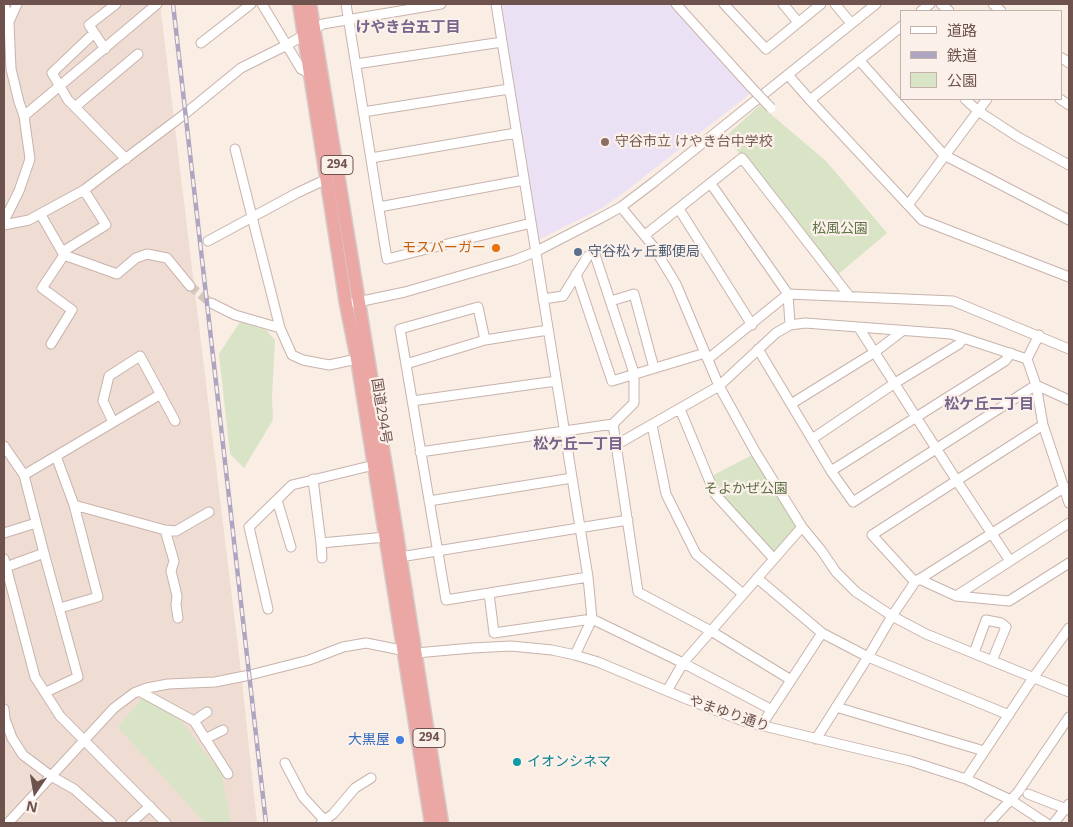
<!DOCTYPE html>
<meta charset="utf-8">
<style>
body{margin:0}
#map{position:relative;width:1073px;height:827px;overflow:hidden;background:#f9ede4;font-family:"Open Sans","Noto Sans JP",sans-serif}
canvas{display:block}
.frame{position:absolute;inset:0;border:5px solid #6e524d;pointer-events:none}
.legend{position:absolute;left:900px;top:10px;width:162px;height:90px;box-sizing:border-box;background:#fcf1ea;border:1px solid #c3b1ab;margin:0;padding:6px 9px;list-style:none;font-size:15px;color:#6e524d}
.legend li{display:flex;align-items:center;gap:10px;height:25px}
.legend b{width:25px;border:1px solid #c3b1ab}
.north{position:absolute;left:10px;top:767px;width:50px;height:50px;-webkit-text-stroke:4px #fcf1ea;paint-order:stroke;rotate:192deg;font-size:14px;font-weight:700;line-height:20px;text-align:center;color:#6e524d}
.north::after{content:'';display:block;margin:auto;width:18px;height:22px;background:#6e524d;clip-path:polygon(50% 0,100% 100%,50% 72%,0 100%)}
</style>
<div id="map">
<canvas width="1073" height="827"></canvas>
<div class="frame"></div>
<ul class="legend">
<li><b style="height:6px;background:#fff"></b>道路</li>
<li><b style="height:6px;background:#aea5c0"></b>鉄道</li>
<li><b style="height:14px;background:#d8e4c5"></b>公園</li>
</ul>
<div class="north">N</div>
</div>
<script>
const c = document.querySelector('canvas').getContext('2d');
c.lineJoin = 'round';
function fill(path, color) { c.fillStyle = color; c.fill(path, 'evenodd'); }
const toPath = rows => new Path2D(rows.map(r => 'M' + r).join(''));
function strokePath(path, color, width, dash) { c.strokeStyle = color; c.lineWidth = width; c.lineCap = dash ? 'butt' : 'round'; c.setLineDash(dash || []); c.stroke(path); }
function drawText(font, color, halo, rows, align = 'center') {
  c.font = font + ' "Open Sans","Noto Sans JP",sans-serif'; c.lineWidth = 4.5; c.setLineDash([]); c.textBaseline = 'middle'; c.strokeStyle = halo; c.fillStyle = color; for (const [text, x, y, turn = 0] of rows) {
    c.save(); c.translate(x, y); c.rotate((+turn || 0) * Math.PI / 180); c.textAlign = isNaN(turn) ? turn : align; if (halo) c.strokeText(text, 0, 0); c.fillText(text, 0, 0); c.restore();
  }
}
const residential = toPath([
 [4,4,160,4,241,672,257,823,4,823]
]);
const education = toPath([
 [498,4,669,4,752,92,626,191,602,208,538,240]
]);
const green = toPath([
 [760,105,826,161,887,233,835,277,726,136],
 [240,322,266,330,275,340,272,396,273,420,244,468,230,454,219,354],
 [756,453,802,527,774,559,715,494,708,478],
 [142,698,179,718,222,775,231,823,205,823,118,727]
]);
const minorTunnel = toPath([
 [190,286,211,303]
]);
const minor = toPath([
 [262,4,301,69,311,74],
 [346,4,387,259,531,223],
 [496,4,588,577,592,619,575,655],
 [676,4,751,87],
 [724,4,766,49,821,4],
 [783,4,798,22],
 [835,4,851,23],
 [941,4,949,11],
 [993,4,1001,11],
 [921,11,930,4],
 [8,24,17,4],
 [94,33,52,73,68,100,126,159],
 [201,43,251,4],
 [105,49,89,25,116,4],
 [1062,58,1069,63],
 [859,60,944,155,1069,220],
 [356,64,502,42],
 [788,75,810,100,902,26],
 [965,99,978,111,1018,137,1069,165],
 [1060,99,1069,105],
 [810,100,922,220,1069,277],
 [75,107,138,54],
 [363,112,509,89],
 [24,116,157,4],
 [235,149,280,328,292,355,303,360,329,365,357,359],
 [371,158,516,133],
 [711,184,788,294,790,325],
 [908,205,987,99],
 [379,207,524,180],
 [621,207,653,246,676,284,719,386,756,453,802,527,821,550,836,572,856,592,892,616,926,634,1069,692],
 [679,209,752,325],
 [41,215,64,255,42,288,72,310,51,344],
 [4,221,19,191,30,159,24,116,19,102,11,69,9,22,4,4],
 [4,225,29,220,84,190,186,113,241,68,287,45,323,24,441,4],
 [645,235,742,158,850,297],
 [208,241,297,193,331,177],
 [62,252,106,225,84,190],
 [64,255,117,274,136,258,147,254,167,258,190,286],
 [576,274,612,381,705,353],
 [611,301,634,294,654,368],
 [211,303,235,315,280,328],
 [353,303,405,292,515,260,535,252,597,220,621,207,654,182,876,4],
 [859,328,957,481,1010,561],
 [1039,335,1027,359,1036,385,1043,425,1069,503],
 [485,340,478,307,400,329,446,600,588,577],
 [758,349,831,471,853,502,1036,385,1069,400],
 [708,359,788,294,953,301,1069,349],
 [406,364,485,340,548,330],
 [412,401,556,381],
 [791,404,875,352,901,332],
 [680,409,715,494,774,559],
 [113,422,103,401,109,376,140,356,175,421],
 [613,424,638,592,711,631,791,680],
 [652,425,666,494,696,554,743,594],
 [812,439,895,383,959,344,963,338],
 [616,445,719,386,776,333,790,325,805,323,951,334,1027,359],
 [4,446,24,475,44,553,6,567],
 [420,452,613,424,634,403,634,373,594,252,588,256,563,296,543,299],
 [56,456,74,505,98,597,60,608],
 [831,471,1005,361,1011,353],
 [24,475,161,394],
 [313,479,321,543,386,537],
 [277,500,291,547],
 [429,501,572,478],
 [74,505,165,530,176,531,209,512],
 [165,530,174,561,171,571,177,596,176,605,178,618],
 [4,533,36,523],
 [321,543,322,558],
 [44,553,78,677,46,692],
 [400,557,628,520],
 [4,559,35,677,60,716,166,823],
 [757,578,822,633,868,657,1009,715],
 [919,579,956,596,1009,601,1069,563],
 [915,582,872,535,1043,425],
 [489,593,494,633,592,619,683,663,772,710],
 [956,596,1069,523],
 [268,609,249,527,292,485,374,465],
 [974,653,986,620,1001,623,1006,627,992,661],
 [139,691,194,721,228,774],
 [667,691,683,663,802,527],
 [836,707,984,751],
 [4,709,5,719,12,738,23,755,51,776,74,789,112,823],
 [194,721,207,712],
 [761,726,822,633],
 [205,739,223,730],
 [816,739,868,657,892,616,915,582,1065,487],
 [285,763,303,797,327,823],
 [966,779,1033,678,1069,628],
 [1028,794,1069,810],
 [8,823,114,708,134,693,147,688,168,684,215,682,250,675,309,660,343,647,366,643,416,653,472,648,511,646,552,650,575,655,598,662,684,698,743,721,910,761,966,779,1011,800,1046,823],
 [131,823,150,806],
 [321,823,333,814,355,788,371,778],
 [989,823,1018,792,1069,717],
 [1054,823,1069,804]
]);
const highway = toPath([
 [299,4,346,304,357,359,431,823],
 [310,4,395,522,442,823]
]);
const rail = toPath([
 [173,4,266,823]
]);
const minorBridge = toPath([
 [751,87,771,108]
]);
const markers = [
 [605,142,5,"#8d6e63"],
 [496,248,5,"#e8710a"],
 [578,252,5,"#5c6f8a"],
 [400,740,5,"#3f7fe0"],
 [517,762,5,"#0f9aa8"]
];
const shields = [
 [337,165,32],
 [429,738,32]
];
const shieldNames = [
 ["294",337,165],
 ["294",429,738]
];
const educationNames = [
 ["守谷市立 けやき台中学校",615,142]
];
const parkNames = [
 ["松風公園",840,229],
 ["そよかぜ公園",746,489]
];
const foodNames = [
 ["モスバーガー",486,248]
];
const serviceNames = [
 ["守谷松ヶ丘郵便局",588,252]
];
const streetNames = [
 ["国道294号",381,411,81],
 ["やまゆり通り",729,714,19]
];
const shopNames = [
 ["大黒屋",390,740]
];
const cultureNames = [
 ["イオンシネマ",527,762]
];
const neighbourhoodNames = [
 ["けやき台五丁目",408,28],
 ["松ケ丘二丁目",989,405],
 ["松ケ丘一丁目",578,445]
];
fill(residential, '#efddd4');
fill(education, '#eae1f5');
fill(green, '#d8e4c5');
strokePath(minorTunnel, '#d6c6be', 9, [9, 4.5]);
strokePath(minor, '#c8b3ac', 11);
strokePath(highway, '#d4cbca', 15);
strokePath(minor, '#fff', 9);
strokePath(highway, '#eba7a3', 12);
strokePath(rail, '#aea5c0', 4.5);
strokePath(rail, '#fcf1ea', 2.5, [8]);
strokePath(minorBridge, '#c8b3ac', 11, []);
strokePath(minorBridge, '#fff', 9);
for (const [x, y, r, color] of markers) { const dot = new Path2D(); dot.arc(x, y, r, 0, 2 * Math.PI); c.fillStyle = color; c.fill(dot); strokePath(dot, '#fcf1ea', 2); }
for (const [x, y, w] of shields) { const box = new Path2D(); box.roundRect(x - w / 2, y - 9.5, w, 19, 4); c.fillStyle = '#fcf1ea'; c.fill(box); strokePath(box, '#6e524d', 1); }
drawText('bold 12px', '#6e524d', null, shieldNames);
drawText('14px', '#785e54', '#fcf1ea', educationNames, 'left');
drawText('14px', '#5d7247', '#fcf1ea', parkNames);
drawText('14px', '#c56008', '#fcf1ea', foodNames, 'right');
drawText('14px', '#4e5e75', '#fcf1ea', serviceNames, 'left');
drawText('14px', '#6e524d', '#fcf1ea', streetNames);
drawText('14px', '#366cbe', '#fcf1ea', shopNames, 'right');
drawText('14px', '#0d838f', '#fcf1ea', cultureNames, 'left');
drawText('bold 15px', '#76658b', '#fcf1ea', neighbourhoodNames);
</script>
